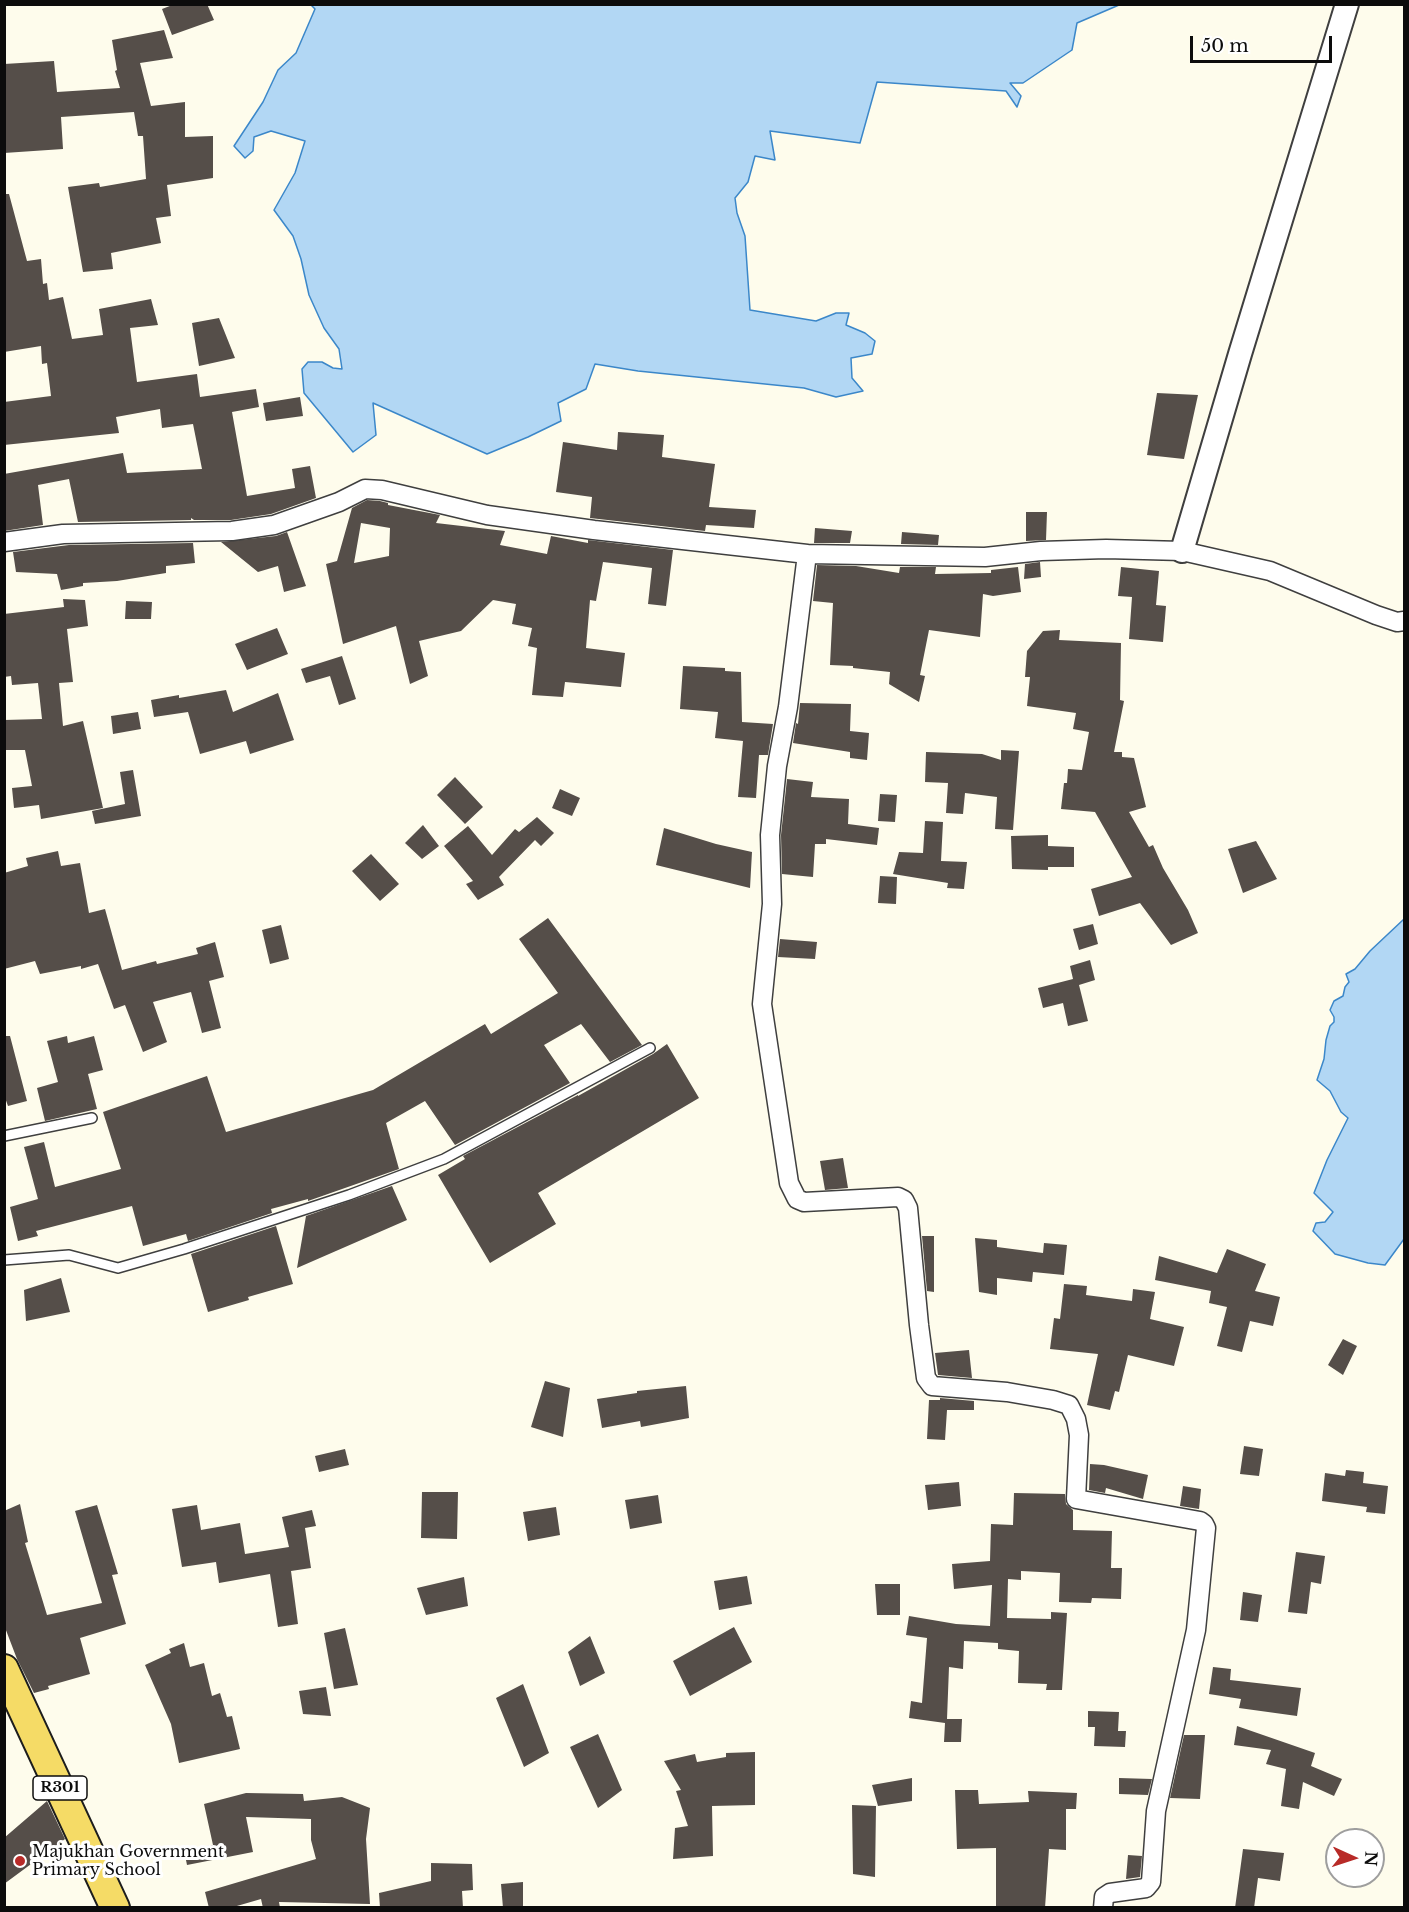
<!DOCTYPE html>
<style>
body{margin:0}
#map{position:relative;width:1409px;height:1912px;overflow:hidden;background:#fefcec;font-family:"Libre Baskerville",serif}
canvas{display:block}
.frame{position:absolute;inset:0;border:6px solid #0c0c0c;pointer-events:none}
.north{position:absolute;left:1325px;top:1828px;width:60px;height:60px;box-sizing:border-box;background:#fff;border:2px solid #9e9e9e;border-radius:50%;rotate:93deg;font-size:16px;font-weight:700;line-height:24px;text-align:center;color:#0c0c0c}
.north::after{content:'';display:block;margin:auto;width:21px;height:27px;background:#b82b28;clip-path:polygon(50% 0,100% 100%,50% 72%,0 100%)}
.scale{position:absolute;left:1190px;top:36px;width:142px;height:27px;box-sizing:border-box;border:3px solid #0c0c0c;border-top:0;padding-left:8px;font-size:18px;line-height:21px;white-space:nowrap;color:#0c0c0c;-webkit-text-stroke:4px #fff;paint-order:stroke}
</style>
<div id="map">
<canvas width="1409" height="1912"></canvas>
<div class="frame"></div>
<div class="north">N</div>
<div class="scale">50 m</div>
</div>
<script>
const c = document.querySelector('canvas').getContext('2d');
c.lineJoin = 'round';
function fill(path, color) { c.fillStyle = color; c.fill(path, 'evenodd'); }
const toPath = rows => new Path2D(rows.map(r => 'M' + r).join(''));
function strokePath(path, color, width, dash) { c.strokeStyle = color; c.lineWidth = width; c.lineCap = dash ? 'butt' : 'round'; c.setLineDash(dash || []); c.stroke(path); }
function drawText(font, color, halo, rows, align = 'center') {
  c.font = font + ' "Libre Baskerville",serif'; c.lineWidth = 6; c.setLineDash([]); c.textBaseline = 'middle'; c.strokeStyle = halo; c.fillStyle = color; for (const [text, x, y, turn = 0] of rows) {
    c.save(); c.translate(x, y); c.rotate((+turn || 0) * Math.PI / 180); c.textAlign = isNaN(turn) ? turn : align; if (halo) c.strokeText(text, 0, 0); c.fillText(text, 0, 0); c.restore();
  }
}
const water = toPath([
 [311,5,1119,5,1077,23,1072,50,1023,83,1010,83,1021,96,1017,107,1006,91,877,82,860,143,770,131,775,160,755,156,748,182,735,198,737,213,745,236,750,310,816,321,836,313,849,313,846,325,865,333,875,341,872,354,851,358,852,378,863,391,836,397,804,388,638,371,595,364,586,389,558,403,561,421,528,437,487,454,373,403,376,435,353,452,304,393,302,369,308,362,322,362,333,368,342,369,339,349,324,328,309,295,301,259,293,236,274,210,295,173,305,141,271,131,254,137,253,151,245,158,234,146,263,102,278,70,296,53,315,9,311,5],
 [1404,919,1404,1239,1385,1265,1368,1263,1335,1254,1313,1231,1316,1223,1325,1222,1333,1212,1314,1193,1327,1160,1348,1118,1341,1112,1330,1091,1317,1080,1324,1059,1326,1040,1330,1026,1334,1022,1334,1017,1330,1010,1334,1001,1343,996,1345,987,1349,982,1346,974,1355,969,1370,951,1404,919]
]);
const building = toPath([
 [175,4,207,4,214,20,172,35,162,9],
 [164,30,173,58,140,63,151,106,185,102,185,137,213,136,213,178,167,185,171,216,156,218,161,243,111,253,113,269,83,272,68,187,99,183,100,187,146,179,143,136,138,136,134,112,61,117,63,149,4,153,4,64,54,61,57,92,120,88,115,71,117,70,112,40],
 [4,194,9,194,27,261,41,259,43,284,47,283,49,300,63,297,72,339,103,335,99,309,151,299,158,325,130,328,137,382,197,374,200,397,256,389,259,407,232,412,247,496,295,488,292,469,310,466,316,498,271,514,231,520,194,520,191,518,191,520,78,522,69,479,38,485,43,525,4,531,4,474,123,453,127,473,202,469,193,424,162,428,160,409,116,417,119,433,4,445,4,402,51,396,47,363,42,364,41,346,4,352],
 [219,318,235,358,199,366,192,323],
 [1157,393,1198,395,1184,459,1147,455],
 [300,397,303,416,266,421,263,403],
 [618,432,664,435,662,457,715,464,709,507,756,510,754,528,706,525,705,531,590,518,592,497,556,492,563,442,617,450],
 [367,500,380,501,388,503,388,505,440,515,436,523,505,531,500,545,547,554,551,536,588,543,588,540,673,550,666,606,648,604,652,568,603,562,596,601,590,600,586,648,625,653,621,687,565,682,563,697,532,695,537,648,528,646,532,628,512,624,516,604,493,600,461,631,419,641,428,676,410,684,396,626,343,644,326,564,337,561,352,508],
 [361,523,390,528,389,556,354,563],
 [1026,512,1047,512,1046,540,1026,541],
 [815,528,852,531,850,543,814,543],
 [287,532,306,586,284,592,278,566,258,572,221,542,276,536],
 [902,532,939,535,938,545,901,544],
 [193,543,195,563,166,566,166,573,117,581,83,583,83,586,61,590,57,574,16,572,13,552,69,545],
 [1040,562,1041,577,1024,579,1025,564],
 [817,565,856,566,899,573,900,567,936,567,935,574,991,573,991,570,1018,567,1021,592,993,596,983,594,980,637,929,630,920,675,925,676,919,702,889,684,890,672,853,668,853,666,830,665,833,603,813,601],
 [1121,567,1159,571,1156,605,1166,606,1163,642,1129,639,1132,597,1118,596],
 [63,599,85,600,88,626,67,629,73,682,59,683,63,726,83,721,103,808,41,819,39,805,14,808,12,788,32,786,25,750,4,750,4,720,42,719,38,683,12,685,11,676,4,677,4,614,64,607],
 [126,601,152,602,151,619,125,619],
 [277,628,288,654,247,670,235,644],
 [1060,630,1059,640,1121,643,1120,700,1124,701,1114,752,1122,752,1122,757,1134,758,1146,807,1129,812,1149,847,1153,845,1163,868,1188,910,1198,933,1171,945,1140,903,1099,916,1091,889,1132,877,1095,812,1061,809,1064,783,1067,783,1068,769,1082,770,1089,732,1073,729,1076,713,1027,706,1030,677,1025,677,1027,651,1043,631],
 [342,656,356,699,339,705,330,676,306,683,301,669],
 [683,666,725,668,725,671,741,672,742,722,773,724,768,755,759,755,756,798,738,797,743,741,715,738,718,712,680,709],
 [226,690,233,712,278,693,294,740,250,754,246,741,200,754,188,712,154,717,151,700,179,695,179,698],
 [800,703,851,704,850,731,869,733,867,760,850,758,850,752,793,743,796,723,798,724],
 [138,712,141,729,113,734,111,716],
 [1001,750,1019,751,1013,830,995,829,997,797,965,793,963,814,946,813,948,783,925,782,926,752,982,754,1001,760],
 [133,770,141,816,95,824,92,811,125,804,120,772],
 [455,777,483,807,465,824,437,795],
 [787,779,813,782,811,797,849,799,848,824,879,828,877,845,826,839,826,844,815,844,813,877,782,874,781,835],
 [560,789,580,798,572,816,552,808],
 [880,794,897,795,895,822,878,821],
 [537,817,554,833,541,846,535,840,499,877,504,885,478,900,466,884,473,881,444,846,468,826,492,855,515,829,519,832],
 [925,821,943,822,941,861,967,862,964,889,947,888,948,883,893,874,899,852,923,853],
 [423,825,439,846,422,859,405,843],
 [664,828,716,844,752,852,750,888,656,865],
 [1048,835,1048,846,1074,847,1074,867,1048,867,1048,870,1012,869,1011,836],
 [1256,841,1277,879,1243,893,1228,849],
 [58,851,61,866,80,863,89,913,105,909,122,970,156,961,157,964,198,954,196,948,215,942,224,977,209,981,221,1028,202,1033,191,992,153,1002,167,1042,143,1052,125,1005,114,1009,98,964,81,969,81,966,40,974,35,961,4,969,4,873,28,866,26,858],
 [371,854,399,884,380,901,352,871],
 [880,876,897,877,896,904,878,903],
 [548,918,642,1045,610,1062,581,1024,544,1045,570,1083,455,1145,425,1101,386,1123,399,1169,308,1201,308,1199,271,1209,272,1213,188,1241,186,1234,143,1246,132,1206,36,1231,38,1236,18,1241,10,1207,38,1199,24,1147,44,1142,55,1187,121,1169,103,1112,207,1076,226,1132,373,1090,485,1024,491,1034,558,993,519,939],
 [1093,924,1098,944,1079,950,1073,929],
 [281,925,289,959,270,964,262,930],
 [780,939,817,942,815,959,778,957],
 [1090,960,1095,980,1079,985,1088,1021,1068,1026,1063,1003,1043,1008,1038,988,1073,979,1070,966],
 [4,1036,10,1036,27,1101,8,1106,4,1095],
 [67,1036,68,1043,94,1036,103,1070,88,1074,97,1109,45,1121,37,1088,58,1082,47,1041],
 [667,1044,699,1098,538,1193,556,1224,490,1263,438,1175,465,1159,463,1156,578,1095,578,1096,653,1054],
 [843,1158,848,1188,825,1190,820,1161],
 [392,1186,407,1220,297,1268,306,1216],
 [276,1226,293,1284,248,1297,249,1300,208,1312,191,1254],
 [922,1236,934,1236,934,1292,927,1291],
 [975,1238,997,1240,997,1247,1043,1253,1044,1243,1067,1245,1064,1275,1033,1272,1032,1282,997,1278,997,1295,979,1292],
 [1227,1249,1266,1264,1255,1291,1280,1297,1273,1326,1250,1321,1242,1352,1217,1346,1227,1307,1209,1303,1211,1291,1155,1280,1159,1256,1217,1273],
 [61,1278,70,1312,26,1321,24,1290],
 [1064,1284,1087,1286,1086,1295,1132,1301,1133,1289,1155,1292,1150,1319,1184,1327,1174,1366,1128,1355,1119,1392,1115,1391,1110,1410,1087,1405,1098,1354,1050,1349,1054,1318,1060,1319],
 [1343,1339,1357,1346,1343,1375,1328,1365],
 [969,1350,972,1378,938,1375,935,1353],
 [545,1381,570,1388,563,1437,531,1427],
 [686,1386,689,1418,641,1427,640,1421,602,1428,597,1399,637,1393,637,1391],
 [940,1398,974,1401,974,1410,947,1410,945,1440,927,1439,929,1400,940,1400],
 [1244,1446,1263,1449,1259,1476,1240,1474],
 [345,1449,349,1465,319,1472,315,1456],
 [1090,1464,1104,1465,1148,1475,1143,1499,1106,1488,1105,1493,1089,1490],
 [1346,1470,1364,1472,1363,1483,1388,1486,1385,1514,1366,1512,1367,1507,1322,1501,1325,1473,1345,1476],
 [959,1482,961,1506,928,1510,925,1485],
 [1183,1486,1201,1489,1199,1509,1180,1506],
 [422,1492,458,1492,457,1539,421,1538],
 [1014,1493,1065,1494,1066,1504,1073,1510,1073,1530,1112,1531,1111,1568,1122,1568,1121,1599,1092,1598,1091,1603,1059,1602,1060,1573,1021,1571,1021,1580,1008,1579,1007,1618,1051,1619,1051,1612,1067,1613,1062,1690,1046,1690,1047,1684,1018,1683,1019,1651,998,1649,998,1643,964,1641,963,1669,949,1667,947,1719,962,1719,961,1742,944,1742,945,1723,909,1718,911,1701,922,1703,927,1638,906,1635,909,1616,956,1624,990,1626,992,1585,954,1589,952,1564,990,1561,991,1524,1013,1525],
 [658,1495,662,1523,630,1529,625,1500],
 [20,1504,28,1542,25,1543,47,1615,102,1603,75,1511,97,1505,118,1574,112,1575,126,1624,80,1638,90,1674,48,1686,49,1689,34,1693,17,1659,4,1625,4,1511],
 [197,1505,201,1530,240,1523,245,1554,289,1547,282,1517,312,1510,316,1526,305,1528,311,1568,291,1571,298,1624,278,1627,270,1574,219,1583,216,1562,182,1567,172,1509],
 [556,1507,560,1535,528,1541,523,1512],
 [1296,1552,1325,1556,1321,1584,1311,1582,1307,1614,1288,1612],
 [747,1576,752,1604,719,1610,714,1581],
 [464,1577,468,1606,426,1615,417,1588],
 [875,1584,900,1584,900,1615,877,1615],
 [1243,1592,1262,1595,1258,1622,1240,1620],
 [734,1627,752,1662,690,1696,673,1661],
 [345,1628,358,1685,334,1689,324,1633],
 [590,1636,605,1673,580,1686,568,1652],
 [184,1643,190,1667,204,1663,212,1696,220,1693,227,1717,232,1716,240,1749,179,1763,171,1724,145,1665,171,1653,169,1649],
 [1213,1667,1231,1669,1230,1680,1301,1688,1297,1716,1239,1708,1241,1699,1209,1694],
 [523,1684,549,1753,524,1767,496,1698],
 [326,1687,331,1716,303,1714,299,1691],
 [1088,1711,1119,1712,1118,1731,1126,1731,1125,1747,1094,1746,1095,1727,1088,1727],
 [1237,1726,1315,1753,1311,1766,1342,1779,1334,1796,1303,1782,1299,1809,1281,1806,1286,1769,1266,1764,1271,1750,1234,1745],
 [598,1734,622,1790,598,1808,570,1747],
 [1184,1735,1205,1735,1200,1799,1170,1798],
 [755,1752,755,1805,712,1806,713,1856,673,1859,675,1828,688,1826,676,1791,681,1790,664,1761,695,1754,697,1762,726,1757,726,1753],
 [912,1778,912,1801,878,1806,872,1785],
 [1119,1778,1152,1779,1148,1795,1119,1794],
 [955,1790,978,1790,979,1804,1029,1802,1028,1791,1077,1793,1076,1809,1066,1809,1066,1850,1049,1849,1045,1908,996,1908,996,1848,957,1849],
 [246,1793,303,1794,304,1801,342,1797,370,1808,366,1839,370,1904,279,1902,280,1908,263,1908,261,1899,230,1908,209,1908,205,1892,316,1859,311,1840,311,1819,246,1817,253,1852,187,1865,184,1850,213,1845,204,1804],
 [47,1801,65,1839,4,1884,4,1838],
 [852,1805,876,1806,875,1877,853,1874],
 [1243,1849,1284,1853,1280,1881,1258,1878,1254,1908,1235,1908],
 [1128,1855,1142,1856,1140,1877,1126,1879],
 [431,1863,472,1864,473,1890,462,1891,463,1908,380,1908,379,1893,431,1881],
 [523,1882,523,1908,503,1908,501,1884]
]);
const service = toPath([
 [4,1136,92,1118],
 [4,1260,69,1255,118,1268,184,1249,349,1195,444,1159,650,1048]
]);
const minor = toPath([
 [4,542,63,534,232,531,274,525,339,502,365,489,382,490,487,515,594,530,807,554,985,557,1041,551,1106,549,1182,551,1270,571,1376,615,1397,622,1404,621],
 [807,554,788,707,777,766,770,835,772,904,762,1004,789,1183,797,1199,804,1202,898,1197,904,1200,908,1208,919,1325,926,1378,932,1386,1007,1392,1053,1400,1069,1405,1076,1419,1079,1435,1076,1499,1200,1521,1204,1524,1206,1528,1196,1630,1156,1811,1151,1882,1146,1888,1110,1893,1104,1897,1103,1908]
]);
const tertiary = toPath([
 [1182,551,1240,354,1347,4]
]);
const primary = toPath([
 [4,1669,115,1908]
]);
const markers = [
 [20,1861,6,"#b82b28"]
];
const shields = [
 [60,1788,54]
];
const shieldNames = [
 ["R301",60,1788]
];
const poiNames = [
 ["Majukhan Government",32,1852],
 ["Primary School",32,1870]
];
fill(water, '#b2d7f4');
strokePath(water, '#3b87c9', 1.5);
fill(building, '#554e49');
strokePath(service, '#3f3f3f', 12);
strokePath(minor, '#3f3f3f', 21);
strokePath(tertiary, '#3f3f3f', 26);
strokePath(primary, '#1d1d1d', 32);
strokePath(service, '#fff', 9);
strokePath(minor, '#fff', 18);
strokePath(tertiary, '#fff', 22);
strokePath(primary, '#f5db66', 28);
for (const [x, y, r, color] of markers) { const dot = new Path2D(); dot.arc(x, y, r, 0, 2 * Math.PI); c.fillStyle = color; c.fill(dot); strokePath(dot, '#fff', 2); }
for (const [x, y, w] of shields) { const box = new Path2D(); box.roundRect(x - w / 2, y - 12, w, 24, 4.5); c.fillStyle = '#fff'; c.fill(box); strokePath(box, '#0c0c0c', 1.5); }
drawText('bold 15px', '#0c0c0c', null, shieldNames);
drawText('16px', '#0c0c0c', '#fff', poiNames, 'left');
</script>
